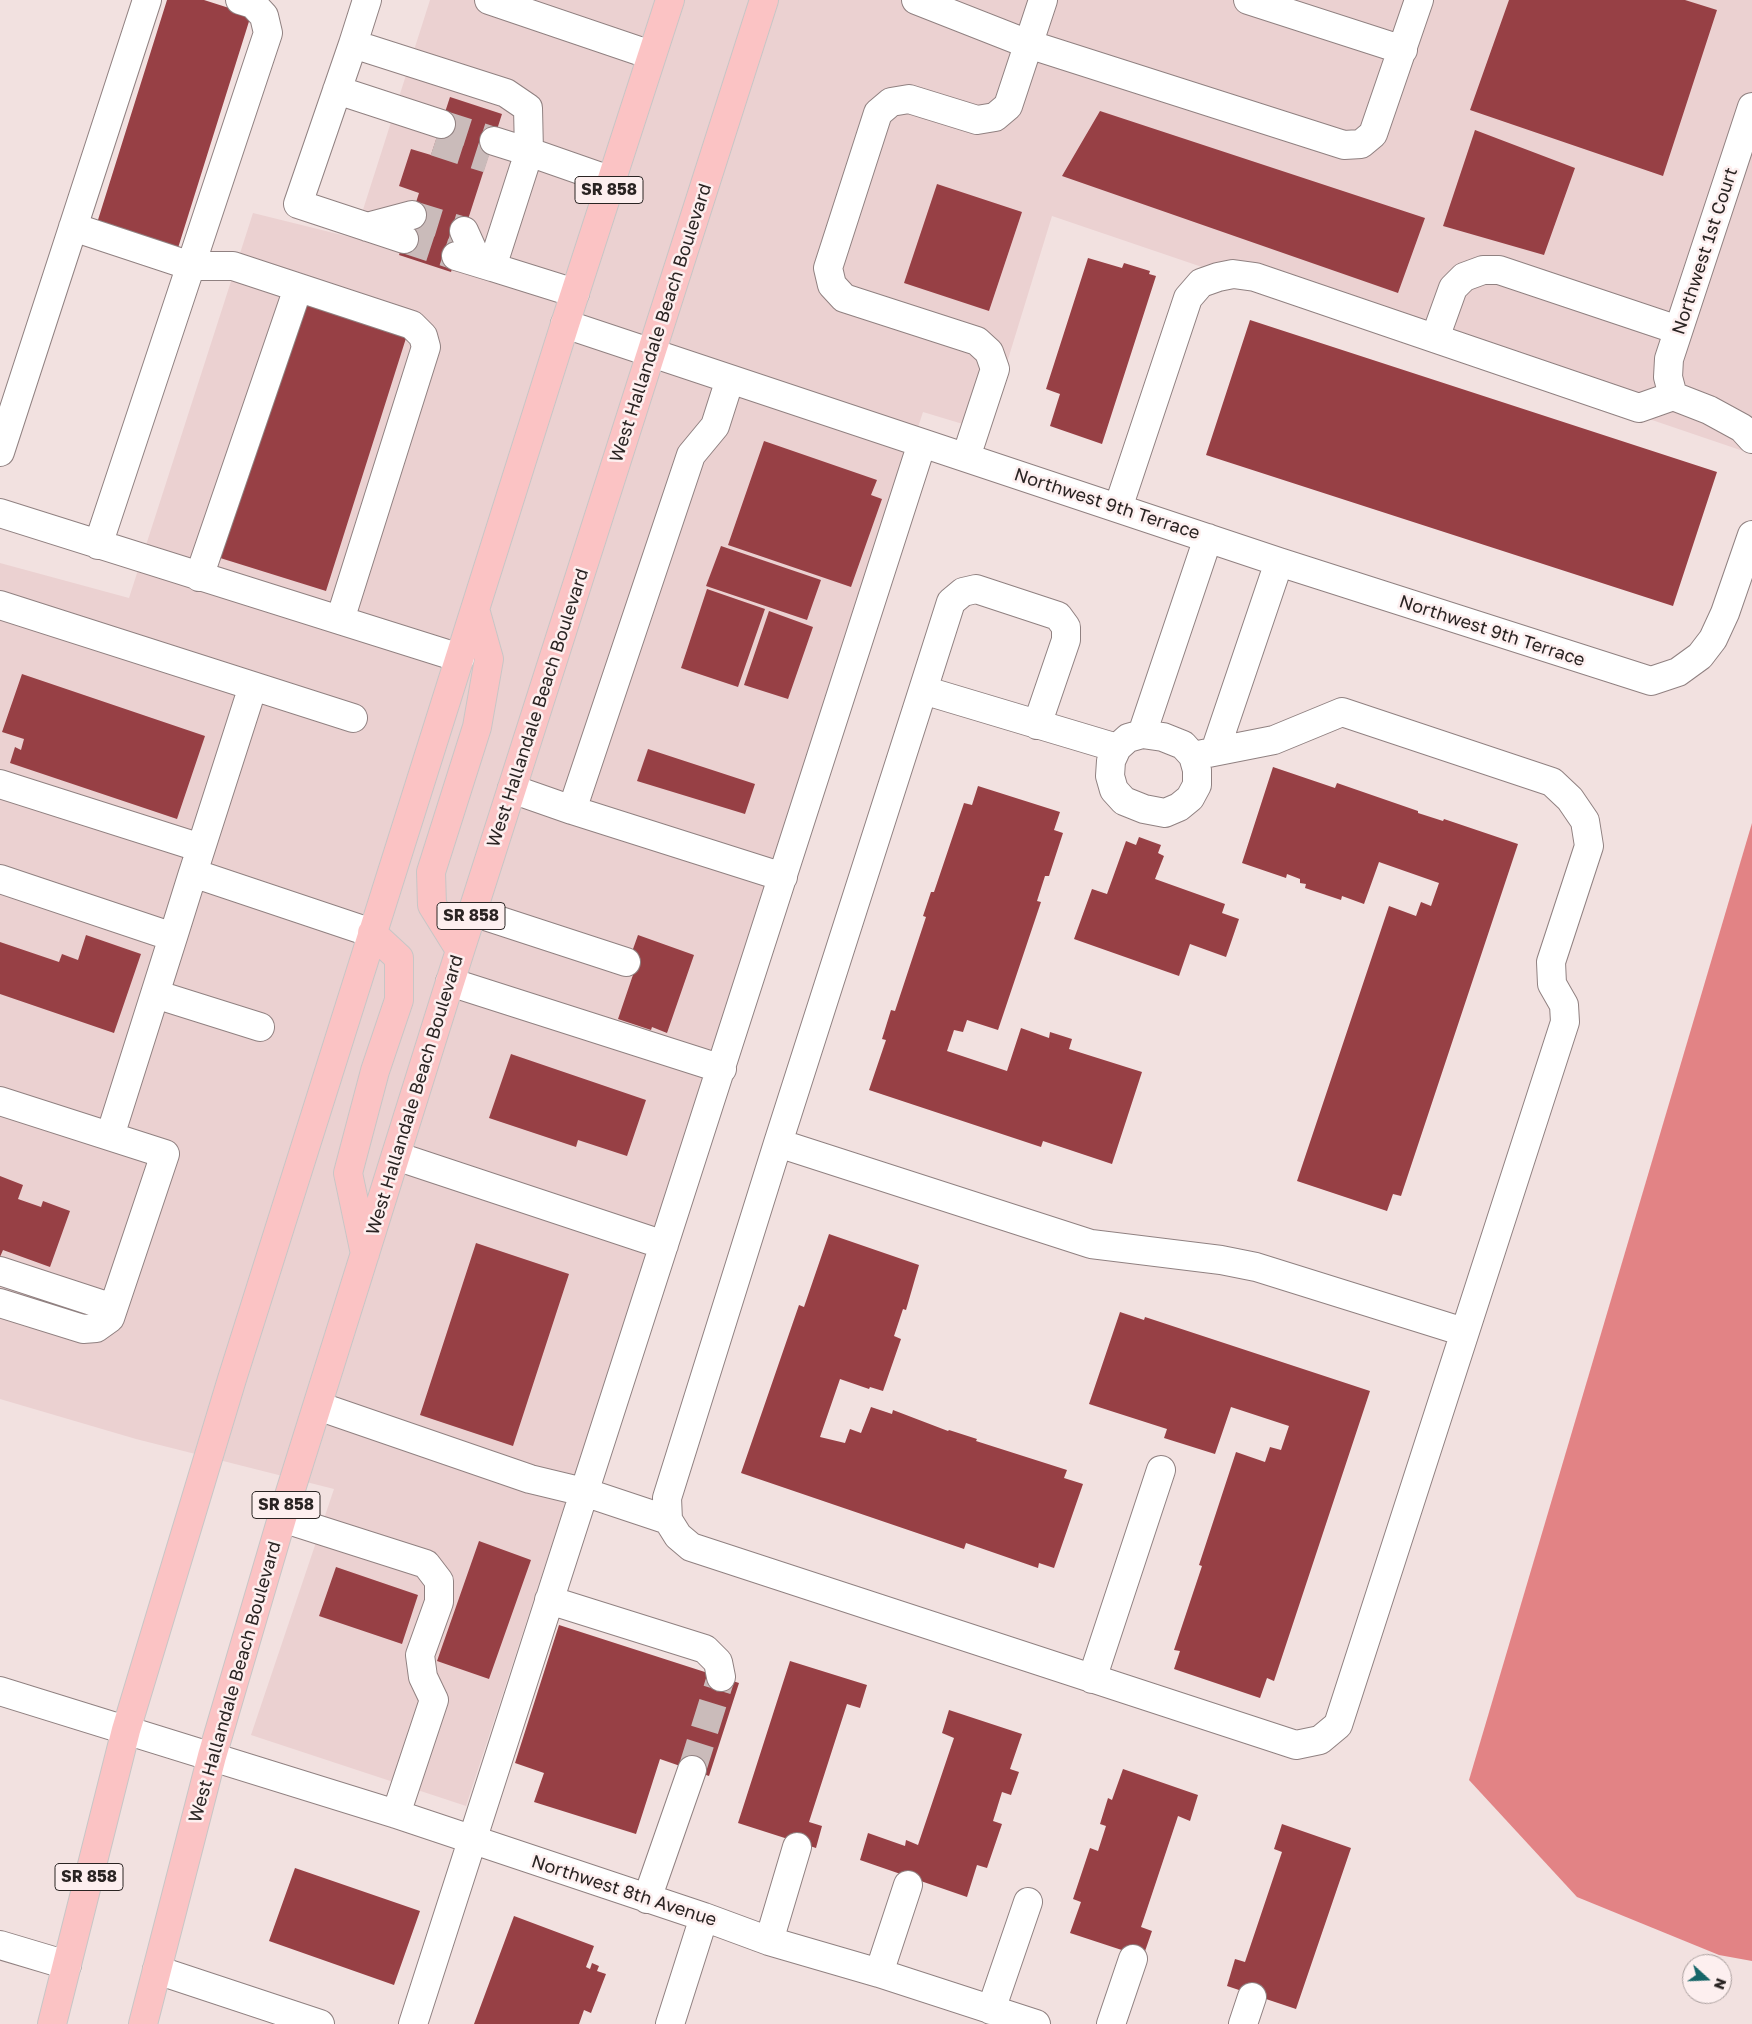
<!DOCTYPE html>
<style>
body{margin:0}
#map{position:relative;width:1752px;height:2024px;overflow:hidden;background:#f2e1e0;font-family:"Golos Text",sans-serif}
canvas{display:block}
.north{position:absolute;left:1682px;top:1954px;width:50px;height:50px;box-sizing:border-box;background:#fdefef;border:1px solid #a99e9d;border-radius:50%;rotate:110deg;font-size:14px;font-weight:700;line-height:20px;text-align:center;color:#2a2423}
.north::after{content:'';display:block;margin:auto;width:18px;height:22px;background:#166568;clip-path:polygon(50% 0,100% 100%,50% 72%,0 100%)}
</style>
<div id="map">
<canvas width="1752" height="2024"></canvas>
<div class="north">N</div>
</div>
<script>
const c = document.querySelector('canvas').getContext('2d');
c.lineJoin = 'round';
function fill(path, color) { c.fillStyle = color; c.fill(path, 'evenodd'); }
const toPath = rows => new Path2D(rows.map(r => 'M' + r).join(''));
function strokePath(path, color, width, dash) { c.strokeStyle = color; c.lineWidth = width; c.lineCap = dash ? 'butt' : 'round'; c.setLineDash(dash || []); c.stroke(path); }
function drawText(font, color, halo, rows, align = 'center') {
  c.font = font + ' "Golos Text",sans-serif'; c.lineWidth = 5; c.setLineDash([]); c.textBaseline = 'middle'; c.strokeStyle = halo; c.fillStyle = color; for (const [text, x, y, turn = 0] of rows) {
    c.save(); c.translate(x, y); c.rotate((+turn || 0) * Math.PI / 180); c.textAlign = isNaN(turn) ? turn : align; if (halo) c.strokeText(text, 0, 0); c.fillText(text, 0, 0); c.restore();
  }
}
const built = toPath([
 [430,0,1752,0,1752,454,1052,216,986,431,923,412,466,1806,251,1735,334,1489,136,1439,0,1399,0,563,129,598,253,213,354,238]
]);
const water = toPath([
 [1752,823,1752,1961,1719,1955,1577,1897,1469,1780]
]);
const building = toPath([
 [167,0,204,0,251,15,178,248,97,223],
 [1509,0,1685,0,1717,10,1663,176,1470,110],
 [450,97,502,114,451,272,399,255,419,193,399,186,411,149,431,155],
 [1100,111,1425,218,1398,293,1062,176],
 [1475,130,1575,168,1544,255,1443,226],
 [937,184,1022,212,989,311,904,283],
 [1088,258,1122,268,1124,263,1150,271,1149,274,1156,276,1102,444,1050,426,1060,394,1046,389],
 [298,301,407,335,326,591,217,557],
 [1250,320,1717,472,1673,606,1206,455],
 [764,441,877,480,871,495,882,499,851,587,728,545],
 [721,546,821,580,807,620,706,586],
 [707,589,765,609,738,687,681,668],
 [769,611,813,627,788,699,744,685],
 [22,674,205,736,177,819,10,763,15,747,21,750,24,739,2,732],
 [648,749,755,784,745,814,637,781],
 [1273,767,1335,788,1337,783,1418,811,1418,813,1443,821,1444,819,1518,844,1401,1196,1393,1194,1387,1211,1297,1181,1389,906,1416,916,1421,902,1431,906,1439,883,1379,862,1364,904,1342,896,1341,900,1305,888,1306,884,1300,883,1300,879,1287,874,1286,878,1242,863],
 [978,786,1060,812,1054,830,1063,833,1049,876,1045,876,1037,901,1041,902,998,1030,967,1020,963,1032,954,1030,947,1051,1007,1071,1021,1028,1049,1038,1050,1032,1072,1039,1069,1049,1142,1072,1112,1164,1043,1141,1041,1147,869,1090,886,1040,882,1039,891,1010,895,1011,926,917,923,916,931,892,934,892,964,803,972,805],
 [1139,837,1161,845,1158,853,1164,856,1155,879,1225,904,1222,913,1239,919,1226,957,1190,944,1179,976,1074,939,1092,889,1107,894,1126,841,1136,845],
 [86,935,141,954,114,1033,0,994,0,942,59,962,62,954,78,960],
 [638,935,694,955,667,1033,652,1027,651,1030,618,1019,636,966,628,963],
 [511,1054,646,1100,627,1156,578,1140,576,1147,489,1118],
 [0,1176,23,1185,18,1199,41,1207,43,1201,70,1211,50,1267,3,1250,0,1257],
 [829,1234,919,1265,906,1310,903,1309,894,1336,901,1339,883,1391,870,1387,869,1389,840,1379,820,1437,845,1443,850,1429,861,1433,871,1407,892,1414,893,1410,948,1431,949,1430,977,1439,976,1441,1067,1470,1064,1478,1083,1484,1054,1568,1039,1563,1038,1568,966,1543,964,1549,741,1473,799,1305,804,1307],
 [476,1243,569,1274,513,1446,420,1415],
 [1120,1312,1144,1320,1145,1317,1370,1391,1274,1681,1267,1678,1260,1698,1174,1669,1180,1651,1174,1650,1202,1566,1199,1565,1236,1452,1265,1462,1270,1447,1281,1450,1289,1426,1231,1407,1215,1454,1164,1438,1167,1429,1089,1404],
 [479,1541,531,1560,489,1679,437,1661],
 [336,1567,418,1595,402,1644,319,1616],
 [559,1625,739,1683,709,1776,660,1759,636,1834,534,1802,544,1773,515,1763],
 [790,1661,867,1685,860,1708,847,1704,809,1822,822,1826,816,1848,738,1823],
 [949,1710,1022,1734,1010,1769,1019,1772,1011,1795,1002,1792,993,1821,1002,1824,987,1868,977,1865,967,1897,860,1860,868,1833,905,1846,906,1840,918,1845,954,1738,942,1733],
 [1123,1769,1198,1795,1190,1821,1178,1816,1141,1927,1152,1931,1143,1957,1070,1933,1081,1902,1073,1899,1090,1848,1098,1851,1106,1826,1100,1824,1108,1798,1112,1800],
 [1282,1824,1351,1848,1296,2009,1227,1986,1235,1959,1245,1962,1282,1852,1274,1849],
 [295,1868,420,1911,394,1985,269,1941],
 [514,1916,594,1946,586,1967,590,1969,592,1963,599,1966,597,1971,606,1974,591,2013,584,2010,579,2024,474,2024]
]);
const minorTunnel = toPath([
 [441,124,494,141],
 [435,142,488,159],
 [412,215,464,231],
 [404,239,456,256],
 [692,1770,721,1677]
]);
const minor = toPath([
 [367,0,353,44,506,93,528,108,529,152,494,141],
 [489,0,651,55],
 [916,0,1028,44,1344,145,1361,144,1373,134,1419,0],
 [1248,0,1403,50],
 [353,44,298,204,404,239],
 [337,90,441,124],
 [73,227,191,266,233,266,412,325,423,336,426,347,340,620],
 [367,227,412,215],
 [464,231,478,262],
 [456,256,492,267],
 [575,293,492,267,529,152,612,181],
 [565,324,1279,562,1651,681,1678,672,1700,656,1713,639,1725,613,1752,535],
 [1435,338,1453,288,1464,277,1483,270,1499,270,1678,330],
 [1673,396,1668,377,1669,359,1752,107],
 [0,452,147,0],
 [966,457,995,369,989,352,977,341,844,298,832,285,828,268,878,113,891,102,909,99,977,120,995,117,1008,106,1043,0],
 [1118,508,1188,298,1201,283,1218,277,1233,274,1255,277,1639,408,1673,396,1709,410,1742,428,1752,439],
 [0,513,460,658],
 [98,545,268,33,264,16,253,4,240,0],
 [199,577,298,288],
 [0,605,353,718],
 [253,686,193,873,372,933],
 [923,690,951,602,963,592,976,589,1058,616,1066,627,1066,640,1037,725],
 [1142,734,1163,737,1183,745,1193,756,1197,770,1197,785,1190,798,1179,807,1165,813,1144,809,1124,801,1114,790,1110,776,1111,761,1117,748,1128,738,1142,734],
 [1142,734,1208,538],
 [1117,748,923,690,778,1143,667,1498,668,1520,678,1536,691,1547,1296,1745,1320,1740,1338,1725,1565,1022,1564,1005,1552,984,1551,962,1589,846,1585,821,1570,799,1552,782,1342,712,1274,740,1193,756],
 [1215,751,1279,562],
 [0,784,201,848],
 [512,789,572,810,691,455,715,426,730,379],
 [572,810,783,877],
 [0,879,173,937,110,1136],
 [473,912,626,962],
 [173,937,193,873],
 [450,982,722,1069],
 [155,994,260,1027],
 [0,1101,165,1154,110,1318,96,1328,83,1329,0,1303],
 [778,1143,1091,1244,1221,1260,1256,1267,1464,1332],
 [396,1156,664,1245],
 [0,1271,113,1308],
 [318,1406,530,1479,584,1492,668,1520],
 [282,1518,426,1564,439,1581,439,1602,420,1655,423,1677,434,1700,396,1814],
 [549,1600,705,1649,718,1662,721,1677],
 [1092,1679,1161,1470],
 [0,1691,396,1814,704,1917,769,1941,879,1973,1036,2024],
 [647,1899,692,1770],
 [769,1941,797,1847],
 [0,1945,67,1965],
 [157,1970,320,2024],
 [879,1973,908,1885],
 [991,2010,1028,1902],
 [413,2024,922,443],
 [670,2024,704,1917],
 [1111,2024,1133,1959],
 [1243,2024,1252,1997]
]);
const major = toPath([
 [460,950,432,905,431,872,477,727,489,659,475,609],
 [365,1254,348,1173,375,1071,399,1000,399,958,372,933],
 [52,2024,126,1730,232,1379,565,324,670,0],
 [143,2024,212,1756,282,1518,450,982,764,0]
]);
const shields = [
 [609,190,68],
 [471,916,68],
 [286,1505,68],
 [89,1877,68]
];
const shieldNames = [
 ["SR 858",609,190],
 ["SR 858",471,916],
 ["SR 858",286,1505],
 ["SR 858",89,1877]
];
const streetNames = [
 ["Northwest 1st Court",1705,251,-72],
 ["West Hallandale Beach Boulevard",661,323,-72],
 ["Northwest 9th Terrace",1107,504,18],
 ["Northwest 9th Terrace",1492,631,18],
 ["West Hallandale Beach Boulevard",538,708,-72],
 ["West Hallandale Beach Boulevard",415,1095,-73],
 ["West Hallandale Beach Boulevard",235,1682,-74],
 ["Northwest 8th Avenue",624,1891,18]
];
fill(built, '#ebd1d1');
fill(water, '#e28385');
fill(building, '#974045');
strokePath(minorTunnel, '#cabbba', 28, [28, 14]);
strokePath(minor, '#908181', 30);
strokePath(major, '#c8c6c6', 30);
strokePath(minor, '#fff', 28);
strokePath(major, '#fbc3c4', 28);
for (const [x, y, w] of shields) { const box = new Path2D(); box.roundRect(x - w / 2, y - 13.5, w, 27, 4); c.fillStyle = '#fdefef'; c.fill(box); strokePath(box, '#2a2423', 1); }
drawText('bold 16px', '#2a2423', null, shieldNames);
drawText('18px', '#2a2423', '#fdefef', streetNames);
</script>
